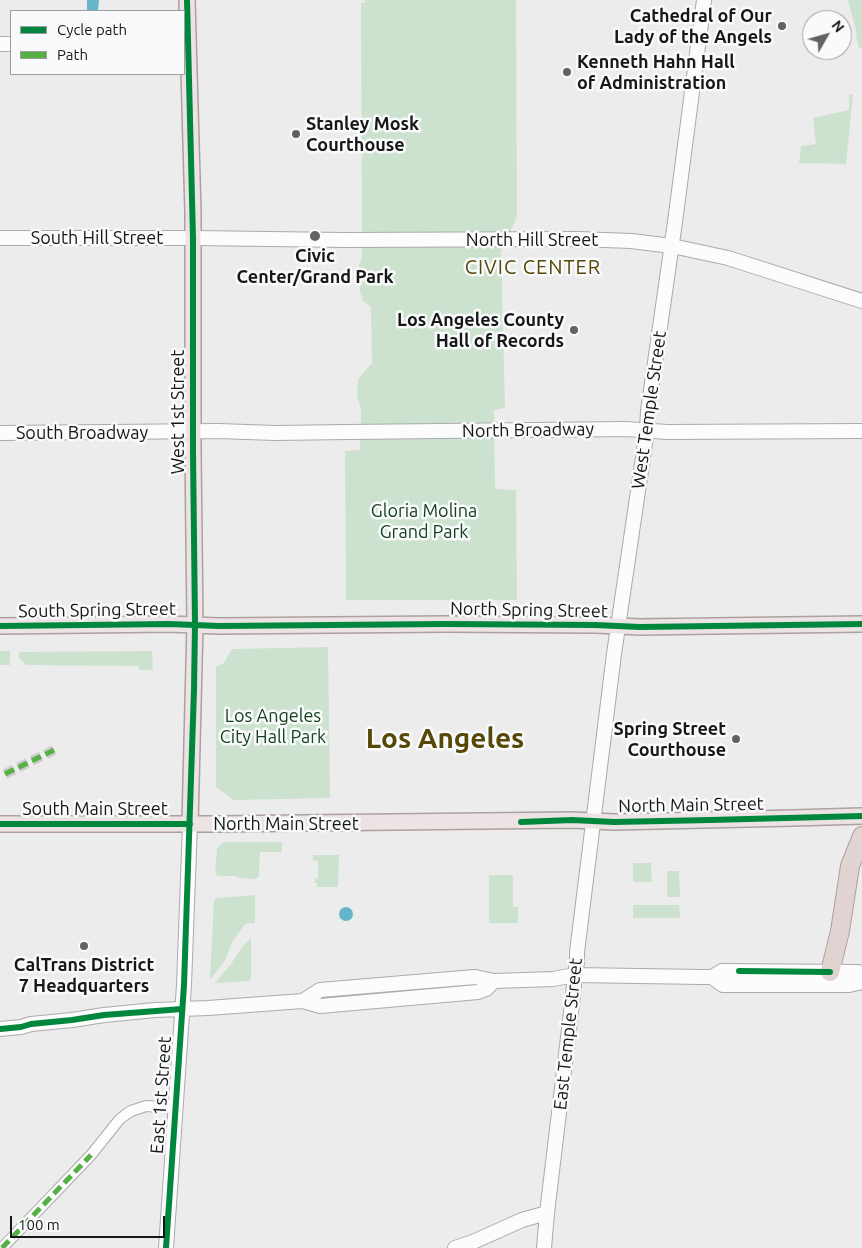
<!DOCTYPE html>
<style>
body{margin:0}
#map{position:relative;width:862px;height:1248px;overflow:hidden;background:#ececed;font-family:Ubuntu,sans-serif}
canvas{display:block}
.legend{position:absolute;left:10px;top:10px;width:175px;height:65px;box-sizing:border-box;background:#f9fafb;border:1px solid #9f9fa0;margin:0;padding:6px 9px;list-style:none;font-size:15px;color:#171718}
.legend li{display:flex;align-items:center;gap:10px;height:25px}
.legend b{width:25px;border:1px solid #9f9fa0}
.north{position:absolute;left:802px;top:10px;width:50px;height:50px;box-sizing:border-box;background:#f9fafb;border:1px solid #9f9fa0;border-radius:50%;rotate:52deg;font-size:14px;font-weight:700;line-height:20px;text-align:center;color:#171718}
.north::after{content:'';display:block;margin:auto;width:18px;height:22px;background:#626263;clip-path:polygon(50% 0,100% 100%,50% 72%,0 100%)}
.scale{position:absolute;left:10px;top:1216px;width:155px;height:22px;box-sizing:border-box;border:2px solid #171718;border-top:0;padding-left:6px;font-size:15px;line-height:18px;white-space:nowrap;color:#171718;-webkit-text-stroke:4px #f9fafb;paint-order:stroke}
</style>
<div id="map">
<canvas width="862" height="1248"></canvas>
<ul class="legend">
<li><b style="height:6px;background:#00873e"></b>Cycle path</li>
<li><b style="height:6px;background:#55b145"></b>Path</li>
</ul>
<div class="north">N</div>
<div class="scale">100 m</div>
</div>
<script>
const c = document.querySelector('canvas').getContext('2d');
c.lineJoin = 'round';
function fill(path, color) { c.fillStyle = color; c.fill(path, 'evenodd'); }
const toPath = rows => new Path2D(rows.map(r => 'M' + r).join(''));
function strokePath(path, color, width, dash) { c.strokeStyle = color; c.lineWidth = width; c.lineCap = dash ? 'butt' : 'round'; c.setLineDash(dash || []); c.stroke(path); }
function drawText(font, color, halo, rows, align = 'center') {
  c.font = font + ' Ubuntu,sans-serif'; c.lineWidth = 5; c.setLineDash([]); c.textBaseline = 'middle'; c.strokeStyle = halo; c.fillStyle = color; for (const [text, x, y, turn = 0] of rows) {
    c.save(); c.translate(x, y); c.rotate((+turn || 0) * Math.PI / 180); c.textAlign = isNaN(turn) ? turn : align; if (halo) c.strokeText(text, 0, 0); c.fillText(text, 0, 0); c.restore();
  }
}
const green = toPath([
 [365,0,516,0,517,217,501,252,505,408,494,410,495,489,516,490,517,600,346,600,345,451,360,450,361,408,357,396,358,379,372,363,371,307,363,301,360,292,359,265,362,258,361,3,365,3],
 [848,0,862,0,862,49,859,48,856,36,857,34],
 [849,94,853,95,846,164,799,163,801,146,816,144,813,118,849,110],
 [328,647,330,798,234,800,216,787,216,667,223,664,232,649],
 [0,651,10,651,10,665,0,665],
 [152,651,153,670,139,670,139,666,26,665,19,658,19,652],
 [224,842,282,842,282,852,260,852,259,876,255,879,239,878,235,876,218,876,215,873,217,848],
 [313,855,339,855,338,887,317,887,317,883,315,883,315,878,318,878,318,861,313,860],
 [633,863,651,863,652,882,633,882],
 [667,871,679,871,680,897,667,897],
 [489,875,513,875,513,907,518,907,518,923,489,923],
 [255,895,255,923,245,924,233,941,225,960,211,979,210,977,214,900,217,898],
 [633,905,679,905,680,918,633,918],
 [251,939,251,979,249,981,215,983,231,964,244,944]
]);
const water = toPath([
 [87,0,99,0,98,11,87,10],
 '339 914a7 7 0 1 1 14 0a7 7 0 1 1-14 0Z'
]);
const streetTunnel = toPath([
 [5,774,54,750]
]);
const street = toPath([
 [2,1248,91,1155,119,1120,125,1115,131,1111,146,1106,176,1108]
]);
const secondary = toPath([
 [0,44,11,44],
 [0,238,193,238,345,240,578,239,631,241,672,246,728,258,862,301],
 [0,433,218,431,275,433,348,432,626,429,667,432,862,431],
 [712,977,722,971,858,972,862,973],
 [303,1001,320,990,475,977,494,981,553,979,575,975,702,977,712,977,723,985,849,985,862,982],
 [0,1029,21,1027,31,1024,72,1020,104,1015,155,1010,208,1008,303,1001,320,1006,478,992,486,989,494,981],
 [166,1248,184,985,190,824],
 [455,1248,473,1242,522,1220,547,1213],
 [544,1248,547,1213,572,1004,575,975,577,962,577,952,614,654,647,430,648,411,675,222,704,0]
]);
const primary = toPath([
 [187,0,193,213,193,452,195,624,190,824],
 [0,626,169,624,219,626,445,624,595,625,640,627,862,624],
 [0,824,217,824,572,820,614,822,793,818,862,816]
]);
const highway = toPath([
 [830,972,840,931,850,866,862,836]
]);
const quiet = toPath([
 [5,774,54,750],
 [2,1248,91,1155]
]);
const cycleway = toPath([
 [0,626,169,624,219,626,445,624,595,625,640,627,862,624],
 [521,822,572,820,614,822,710,820,862,816],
 [0,824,190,824],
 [739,971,830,972],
 [0,1029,21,1027,31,1024,72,1020,104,1015,182,1009],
 [166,1248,184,985,194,690,195,624,193,452,193,238,187,0]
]);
const markers = [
 [782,26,5,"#626263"],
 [567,72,5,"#626263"],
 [296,134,5,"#626263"],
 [315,236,6,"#626263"],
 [574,330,5,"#626263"],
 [736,739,5,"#626263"],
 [84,946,5,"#626263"]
];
const poiNames = [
 ["Cathedral of Our",772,16],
 ["Lady of the Angels",772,37],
 ["Kenneth Hahn Hall",577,62,"left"],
 ["of Administration",577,83,"left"],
 ["Stanley Mosk",306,124,"left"],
 ["Courthouse",306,145,"left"],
 ["Civic",315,256,"center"],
 ["Center/Grand Park",315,277,"center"],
 ["Los Angeles County",564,320],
 ["Hall of Records",564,341],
 ["Spring Street",726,729],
 ["Courthouse",726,750],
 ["CalTrans District",84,965,"center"],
 ["7 Headquarters",84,986,"center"]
];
const streetNames = [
 ["South Hill Street",97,238],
 ["North Hill Street",532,240],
 ["West Temple Street",649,410,-82],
 ["West 1st Street",178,412,-90],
 ["North Broadway",528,430,-1],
 ["South Broadway",82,433],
 ["South Spring Street",97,610,-1],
 ["North Spring Street",529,610,1],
 ["North Main Street",691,805,-1],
 ["South Main Street",95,809],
 ["North Main Street",286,824],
 ["East Temple Street",568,1034,-84],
 ["East 1st Street",161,1095,-86]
];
const parkNames = [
 ["Gloria Molina",424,511],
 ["Grand Park",424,532],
 ["Los Angeles",273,716],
 ["City Hall Park",273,737]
];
const quarterNames = [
 ["CIVIC CENTER",533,267]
];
const townNames = [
 ["Los Angeles",445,739]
];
fill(green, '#cde2ce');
fill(water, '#66b5ca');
strokePath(streetTunnel, '#cccccd', 10, [10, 5]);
strokePath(street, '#ababac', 12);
strokePath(secondary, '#ababac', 16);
strokePath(primary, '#ada09e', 18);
strokePath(highway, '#ada09e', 20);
strokePath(street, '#fcfcfc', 10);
strokePath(secondary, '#fcfcfc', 14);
strokePath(primary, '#ece4e4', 15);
strokePath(highway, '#e1d3d2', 18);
strokePath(quiet, '#55b145', 5, [10, 5]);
strokePath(cycleway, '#00873e', 6);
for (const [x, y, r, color] of markers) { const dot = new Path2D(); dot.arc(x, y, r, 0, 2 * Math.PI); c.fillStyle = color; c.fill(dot); strokePath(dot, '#f9fafb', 2); }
drawText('bold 18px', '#171718', '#f9fafb', poiNames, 'right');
drawText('18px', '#171718', '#f9fafb', streetNames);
drawText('18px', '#15421c', '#f9fafb', parkNames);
c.letterSpacing = '1px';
drawText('20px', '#564806', '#f9fafb', quarterNames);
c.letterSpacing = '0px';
drawText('bold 28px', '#564806', '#f9fafb', townNames);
</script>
